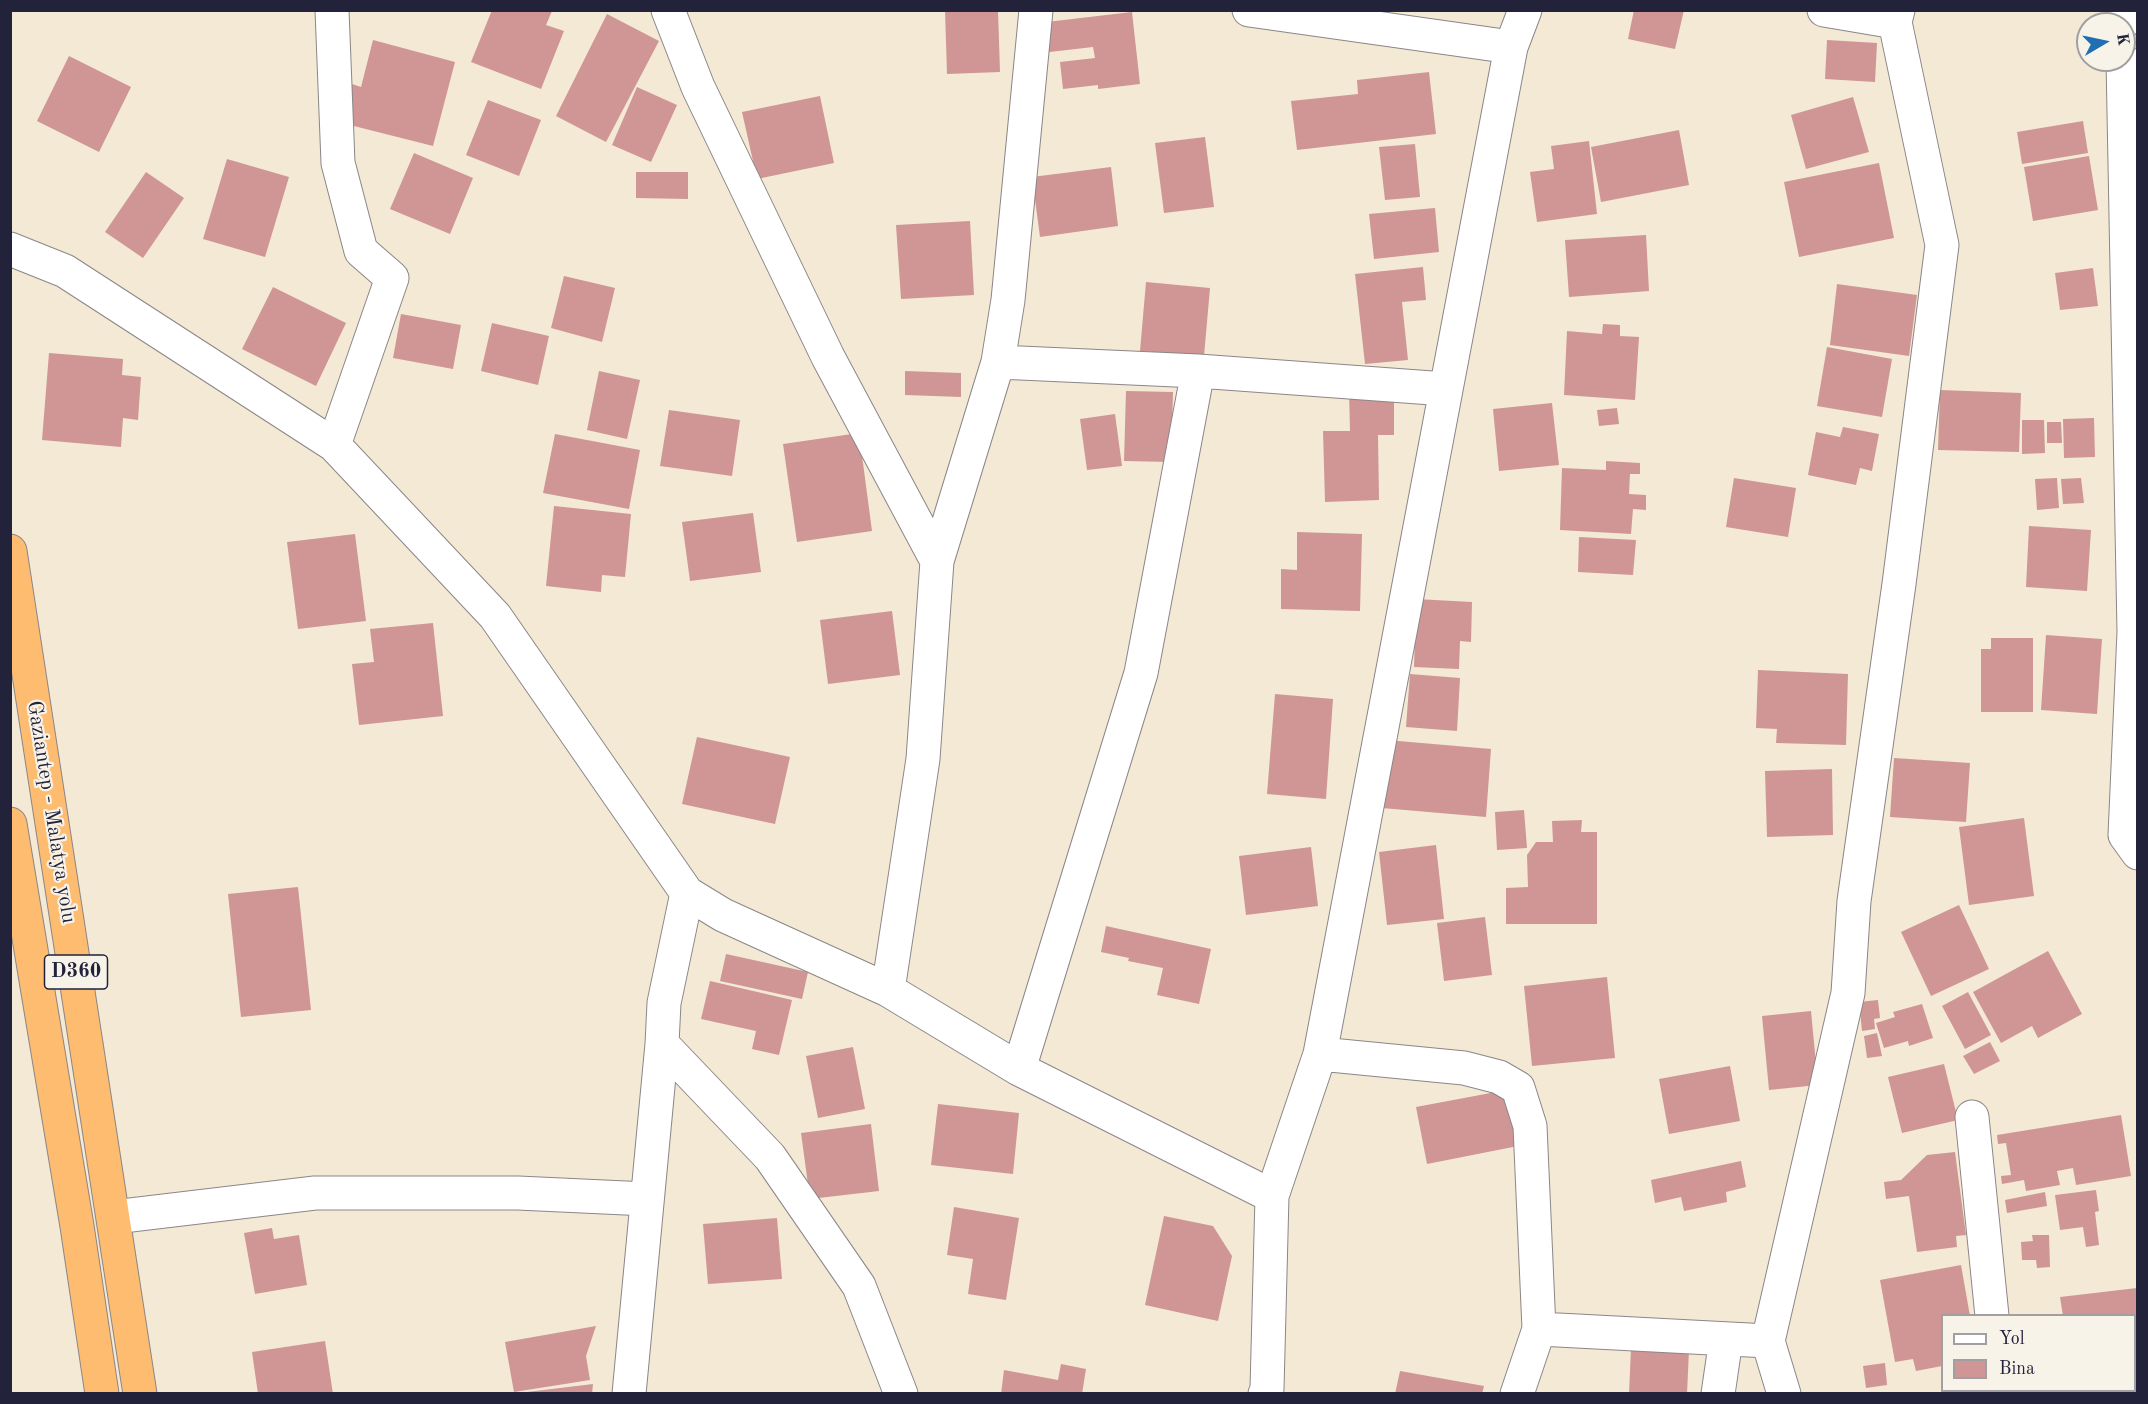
<!DOCTYPE html>
<style>
body{margin:0}
#map{position:relative;width:2148px;height:1404px;overflow:hidden;background:#f4e9d5;font-family:"Old Standard TT",serif}
canvas{display:block}
.frame{position:absolute;inset:0;border:12px solid #22223b;pointer-events:none}
.legend{position:absolute;left:1941px;top:1314px;width:195px;height:78px;box-sizing:border-box;background:#f7f3e8;border:2px solid #a29fa3;margin:0;padding:8px 10px;list-style:none;font-size:18px;color:#22223b}
.legend li{display:flex;align-items:center;gap:12px;height:30px}
.legend b{width:30px;border:2px solid #a29fa3}
.north{position:absolute;left:2076px;top:12px;width:60px;height:60px;box-sizing:border-box;background:#f7f3e8;border:2px solid #a29fa3;border-radius:50%;rotate:81deg;font-size:16px;font-weight:700;line-height:24px;text-align:center;color:#22223b}
.north::after{content:'';display:block;margin:auto;width:21px;height:27px;background:#1f6fb2;clip-path:polygon(50% 0,100% 100%,50% 72%,0 100%)}
</style>
<div id="map">
<canvas width="2148" height="1404"></canvas>
<div class="frame"></div>
<ul class="legend">
<li><b style="height:8px;background:#fff"></b>Yol</li>
<li><b style="height:16px;background:#cf9695"></b>Bina</li>
</ul>
<div class="north">K</div>
</div>
<script>
const c = document.querySelector('canvas').getContext('2d');
c.lineJoin = 'round';
function fill(path, color) { c.fillStyle = color; c.fill(path, 'evenodd'); }
const toPath = rows => new Path2D(rows.map(r => 'M' + r).join(''));
function strokePath(path, color, width, dash) { c.strokeStyle = color; c.lineWidth = width; c.lineCap = dash ? 'butt' : 'round'; c.setLineDash(dash || []); c.stroke(path); }
function drawText(font, color, halo, rows, align = 'center') {
  c.font = font + ' "Old Standard TT",serif'; c.lineWidth = 4.5; c.setLineDash([]); c.textBaseline = 'middle'; c.strokeStyle = halo; c.fillStyle = color; for (const [text, x, y, turn = 0] of rows) {
    c.save(); c.translate(x, y); c.rotate((+turn || 0) * Math.PI / 180); c.textAlign = isNaN(turn) ? turn : align; if (halo) c.strokeText(text, 0, 0); c.fillText(text, 0, 0); c.restore();
  }
}
const building = toPath([
 [492,10,552,11,546,25,564,31,541,89,471,62],
 [945,10,998,10,1000,72,947,74],
 [1634,10,1684,10,1675,49,1628,39],
 [1132,12,1140,84,1098,89,1098,85,1063,89,1060,62,1095,58,1093,47,1041,53,1038,23],
 [607,14,659,41,606,142,556,116],
 [373,40,455,62,433,146,338,122,349,83,361,87],
 [1827,40,1877,43,1875,82,1825,79],
 [69,56,131,87,99,152,37,121],
 [1429,72,1436,134,1297,150,1291,101,1358,94,1357,80],
 [637,87,677,105,651,162,612,145],
 [820,96,834,163,757,179,742,112],
 [1853,97,1869,152,1806,169,1791,115],
 [488,100,541,120,519,176,466,155],
 [2083,121,2088,153,2022,164,2017,132],
 [1679,130,1689,185,1601,202,1591,147],
 [1205,137,1214,207,1164,213,1155,143],
 [1589,141,1597,214,1537,222,1530,172,1554,169,1551,146],
 [1415,144,1420,197,1385,200,1379,147],
 [414,153,473,178,450,234,390,209],
 [2089,156,2098,210,2033,221,2024,167],
 [227,159,289,177,265,257,203,239],
 [1879,163,1894,238,1799,257,1784,182],
 [1111,167,1118,226,1040,237,1032,177],
 [146,172,184,198,143,258,105,232],
 [636,172,688,172,688,199,636,198],
 [1435,208,1439,252,1374,259,1369,214],
 [970,221,974,295,901,299,896,225],
 [1646,235,1649,291,1569,297,1565,240],
 [1423,267,1426,300,1402,302,1408,360,1365,364,1355,274],
 [2093,268,2098,306,2060,310,2055,273],
 [564,276,615,288,602,342,551,328],
 [1146,282,1210,288,1204,356,1140,351],
 [1837,284,1917,295,1909,356,1830,345],
 [273,287,346,323,316,386,242,349],
 [401,314,461,325,453,369,393,358],
 [492,323,549,336,538,385,481,371],
 [1603,324,1620,325,1620,336,1639,337,1635,400,1564,395,1567,331,1602,334],
 [1827,347,1892,359,1882,417,1817,406],
 [49,353,123,359,122,375,141,377,138,420,123,418,121,447,42,440],
 [599,371,640,380,627,439,587,430],
 [905,371,961,373,961,397,905,395],
 [1394,390,1394,435,1378,435,1379,500,1325,502,1323,431,1350,431,1349,391],
 [1940,390,2021,393,2019,452,1938,450],
 [1126,391,1173,392,1171,462,1124,461],
 [1552,403,1559,465,1499,471,1493,409],
 [1617,408,1619,424,1599,426,1597,410],
 [669,410,740,420,732,476,660,466],
 [1115,414,1122,466,1087,470,1080,419],
 [2094,418,2095,457,2064,458,2063,419],
 [2022,420,2044,420,2045,453,2022,454],
 [2047,422,2061,422,2062,443,2047,443],
 [1843,427,1879,434,1872,471,1860,468,1856,485,1808,475,1816,432,1840,437],
 [859,433,872,531,797,542,783,444],
 [555,434,640,450,629,509,543,493],
 [1606,461,1640,463,1640,474,1630,474,1629,494,1646,495,1646,510,1633,509,1631,534,1560,530,1562,468,1606,470],
 [1734,478,1796,488,1788,537,1726,527],
 [2057,478,2059,508,2037,510,2035,479],
 [2081,478,2084,503,2063,504,2061,479],
 [554,506,631,514,625,577,602,575,601,592,546,586],
 [753,513,761,572,690,581,682,522],
 [2029,526,2091,530,2087,591,2026,587],
 [1297,532,1362,534,1360,611,1281,609,1281,569,1297,570],
 [355,534,366,621,298,629,287,542],
 [1579,537,1636,540,1633,575,1578,572],
 [1416,599,1472,602,1471,642,1460,641,1459,669,1414,667],
 [892,611,900,675,828,684,820,620],
 [433,623,443,716,359,725,352,664,374,662,370,629],
 [2046,635,2102,639,2097,714,2041,710],
 [1991,638,2033,638,2033,712,1981,712,1981,649,1991,649],
 [1758,670,1848,674,1846,745,1776,743,1777,729,1756,728],
 [1410,674,1460,678,1457,731,1406,727],
 [1275,694,1333,699,1326,799,1267,794],
 [697,737,790,757,775,824,682,804],
 [1387,740,1491,749,1486,817,1382,808],
 [1894,758,1970,763,1966,822,1890,817],
 [1832,769,1833,835,1767,837,1765,771],
 [1524,810,1527,848,1497,850,1495,812],
 [2024,818,2034,896,1969,905,1959,827],
 [1582,820,1581,832,1597,832,1597,924,1506,924,1506,888,1528,887,1527,855,1536,842,1553,842,1552,821],
 [1436,845,1444,919,1387,925,1379,852],
 [1311,847,1318,906,1246,915,1239,856],
 [298,887,311,1010,241,1017,228,894],
 [1959,905,1989,969,1931,996,1901,932],
 [1485,917,1492,975,1444,981,1437,923],
 [1106,926,1211,949,1199,1004,1157,995,1163,968,1128,961,1129,958,1101,952],
 [2048,951,2082,1014,2038,1038,2032,1026,2001,1043,1973,992],
 [726,954,808,972,802,999,720,981],
 [1607,977,1615,1058,1532,1066,1524,986],
 [710,981,792,1000,779,1055,752,1049,756,1031,701,1019],
 [1968,992,1991,1035,1965,1049,1942,1006],
 [1878,1000,1880,1018,1874,1019,1875,1029,1862,1031,1859,1002],
 [1922,1004,1933,1038,1909,1046,1908,1041,1884,1048,1876,1023,1895,1017,1893,1012],
 [1811,1011,1818,1085,1769,1090,1762,1016],
 [1877,1033,1882,1056,1867,1058,1864,1036],
 [1990,1042,2000,1061,1974,1074,1963,1056],
 [853,1047,865,1109,818,1118,806,1056],
 [1944,1064,1958,1120,1902,1133,1888,1077],
 [1730,1066,1740,1121,1669,1134,1659,1079],
 [1512,1089,1523,1145,1427,1164,1416,1107],
 [938,1104,1019,1113,1013,1174,931,1165],
 [2121,1115,2131,1176,2076,1185,2073,1168,2057,1171,2060,1185,2026,1191,2024,1180,2002,1184,2001,1176,2011,1175,2006,1143,1998,1144,1997,1135],
 [871,1124,879,1191,810,1199,801,1133],
 [1955,1152,1966,1235,1956,1236,1957,1247,1917,1252,1909,1196,1886,1199,1884,1182,1901,1180,1927,1155],
 [1741,1161,1746,1187,1726,1192,1727,1202,1684,1211,1681,1197,1655,1203,1651,1180],
 [2096,1190,2099,1211,2095,1212,2099,1245,2086,1247,2083,1227,2060,1230,2055,1195],
 [2045,1192,2047,1206,2007,1213,2005,1200],
 [954,1207,1019,1218,1006,1300,968,1294,973,1259,947,1255],
 [1164,1216,1213,1226,1232,1256,1218,1321,1145,1305],
 [777,1218,782,1279,708,1284,703,1224],
 [272,1228,274,1239,299,1235,307,1285,255,1294,244,1233],
 [2032,1235,2049,1235,2050,1267,2037,1268,2036,1260,2022,1260,2021,1242,2033,1241],
 [1961,1265,1970,1316,1942,1316,1942,1366,1916,1371,1913,1359,1895,1362,1880,1280],
 [2137,1288,2138,1333,2134,1333,2134,1316,2063,1316,2060,1297],
 [596,1326,586,1356,590,1380,514,1392,505,1342],
 [325,1341,333,1394,258,1394,252,1352],
 [1631,1348,1689,1350,1687,1394,1629,1394],
 [1885,1363,1887,1385,1866,1388,1863,1366],
 [1061,1364,1086,1369,1082,1394,1001,1394,1004,1370,1058,1380],
 [1400,1371,1484,1386,1482,1394,1395,1394],
 [2135,1380,2138,1394,2044,1393,2052,1390,2134,1390],
 [593,1384,592,1394,527,1394,527,1392]
]);
const minor = toPath([
 [332,10,338,163,361,251,392,278,334,445],
 [668,10,698,87,828,357,937,561],
 [1249,10,1511,47],
 [1824,10,1895,22],
 [2122,10,2122,24],
 [2123,60,2134,632,2125,835,2138,853],
 [10,249,65,271,334,445,495,616,687,893,723,915,888,990,1019,1069,1272,1196],
 [998,362,1198,371,1446,389],
 [888,990,923,759,937,561,998,362,1008,300,1036,10],
 [662,1044,770,1157,859,1286,901,1394],
 [1320,1054,1464,1068,1499,1077,1518,1088,1530,1126,1539,1329,1517,1394],
 [1019,1069,1141,673,1198,371],
 [1972,1117,1992,1316],
 [114,1217,315,1193,518,1193,647,1199],
 [1539,1329,1768,1341],
 [1999,1390,2000,1394],
 [629,1394,662,1044,664,1003,687,893],
 [1265,1394,1267,1389,1272,1196,1320,1054,1511,47,1525,10],
 [1718,1394,1726,1339],
 [1784,1394,1768,1341,1848,993,1854,901,1899,584,1942,245,1895,22,1898,10]
]);
const highway = toPath([
 [10,551,140,1394],
 [10,824,77,1226,102,1394]
]);
const shields = [
 [76,972,63]
];
const shieldNames = [
 ["D360",76,972]
];
const streetNames = [
 ["Gaziantep - Malatya yolu",51,812,81]
];
fill(building, '#cf9695');
strokePath(minor, '#8b8688', 35);
strokePath(highway, '#8b8688', 35);
strokePath(minor, '#fff', 33);
strokePath(highway, '#fdbc70', 33);
for (const [x, y, w] of shields) { const box = new Path2D(); box.roundRect(x - w / 2, y - 17, w, 34, 4.5); c.fillStyle = '#f7f3e8'; c.fill(box); strokePath(box, '#22223b', 1.5); }
drawText('bold 20px', '#22223b', null, shieldNames);
drawText('21px', '#22223b', '#f7f3e8', streetNames);
</script>
